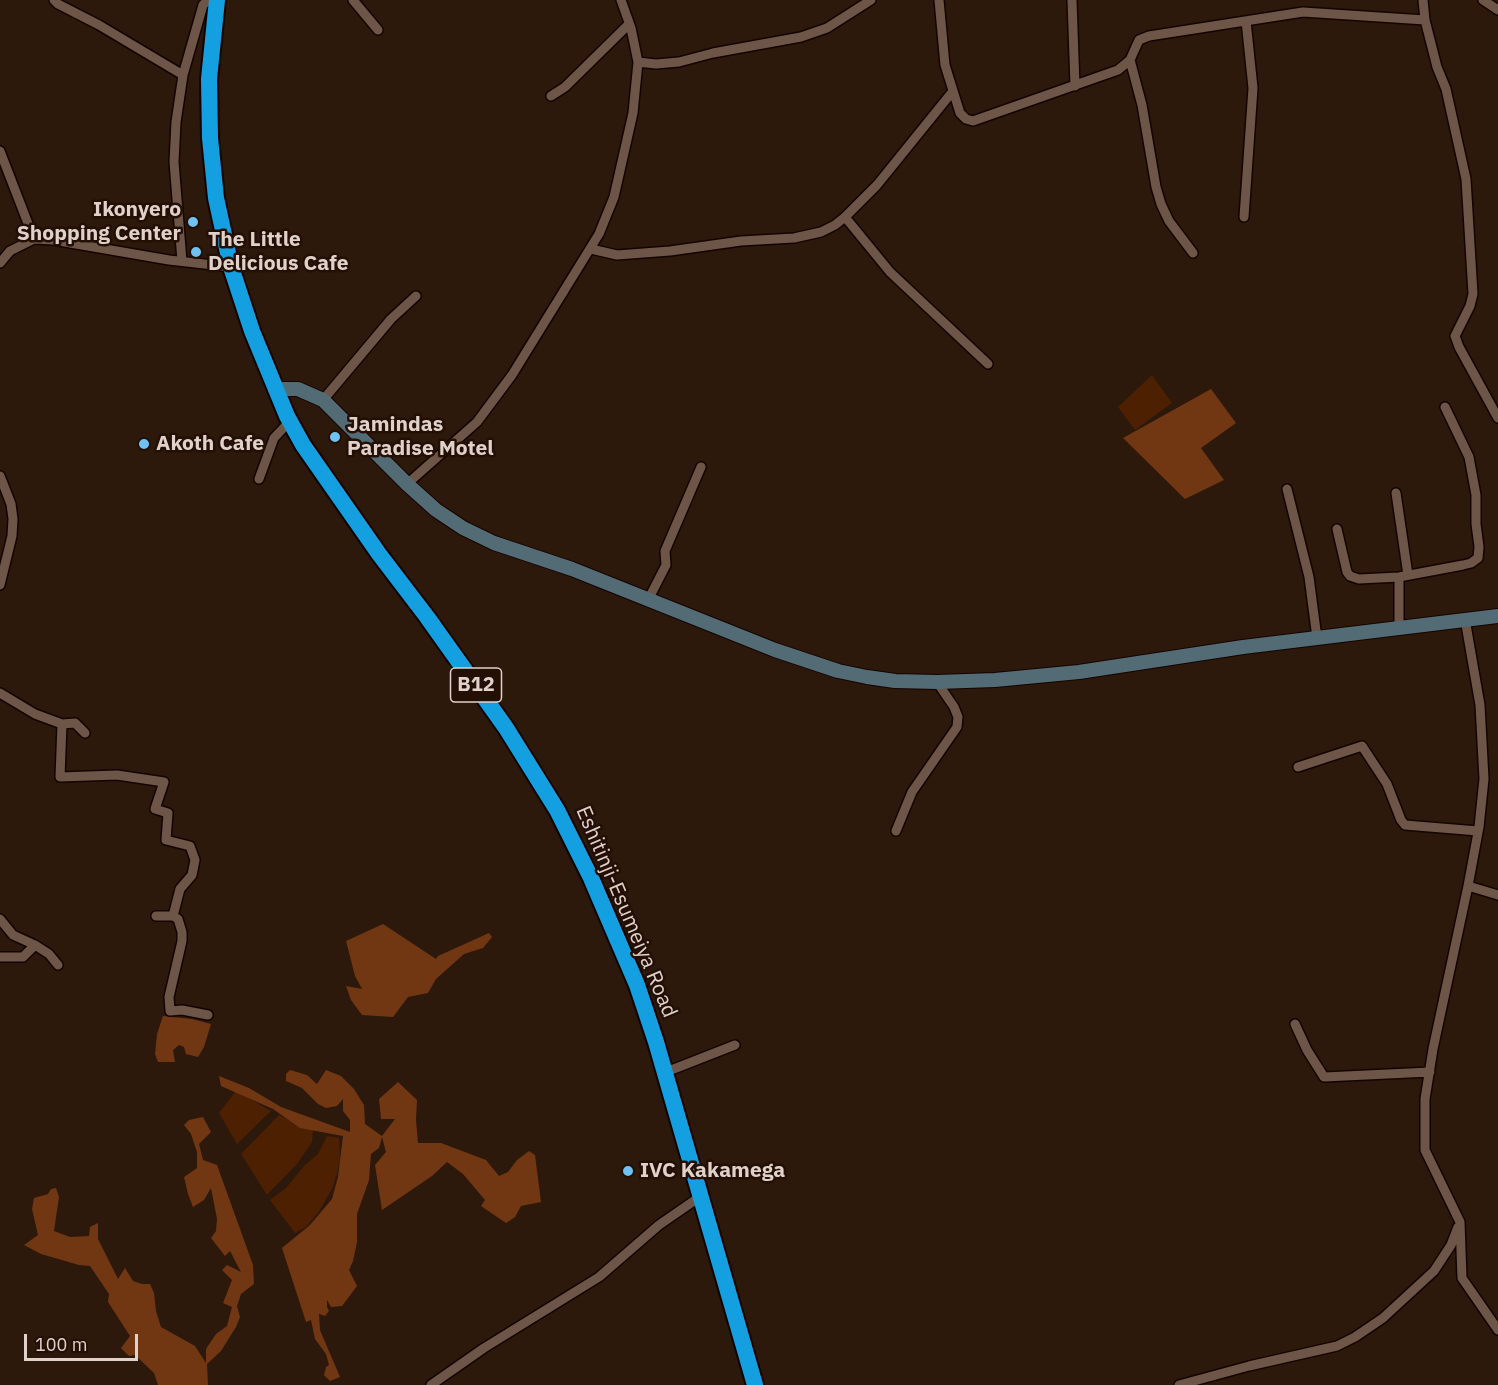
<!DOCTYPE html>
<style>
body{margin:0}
#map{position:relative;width:1498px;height:1385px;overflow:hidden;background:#2d180c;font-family:"IBM Plex Sans",sans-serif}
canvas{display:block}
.scale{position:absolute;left:24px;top:1334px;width:114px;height:27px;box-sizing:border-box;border:3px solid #e0d2ca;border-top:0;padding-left:8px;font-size:18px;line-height:21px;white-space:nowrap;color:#e0d2ca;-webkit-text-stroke:4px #230f04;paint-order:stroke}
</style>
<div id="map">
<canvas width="1498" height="1385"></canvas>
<div class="scale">100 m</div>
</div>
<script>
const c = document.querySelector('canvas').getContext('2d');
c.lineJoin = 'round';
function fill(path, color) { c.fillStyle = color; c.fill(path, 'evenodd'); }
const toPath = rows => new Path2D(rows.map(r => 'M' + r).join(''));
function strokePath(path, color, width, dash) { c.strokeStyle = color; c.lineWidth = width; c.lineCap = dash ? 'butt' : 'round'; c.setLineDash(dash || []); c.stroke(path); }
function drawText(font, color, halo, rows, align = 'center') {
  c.font = font + ' "IBM Plex Sans",sans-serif'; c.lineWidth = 5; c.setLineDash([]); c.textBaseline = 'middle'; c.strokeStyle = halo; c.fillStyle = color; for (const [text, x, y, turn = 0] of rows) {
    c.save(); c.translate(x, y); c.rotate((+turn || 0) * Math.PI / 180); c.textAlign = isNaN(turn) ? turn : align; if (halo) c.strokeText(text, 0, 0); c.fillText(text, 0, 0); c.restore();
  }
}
const green = toPath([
 [1152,375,1172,403,1135,430,1118,407],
 [236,1091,271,1111,237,1144,219,1113],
 [279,1115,313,1130,312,1142,297,1164,267,1195,241,1154],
 [327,1136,339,1138,340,1158,337,1174,332,1189,318,1213,306,1227,295,1233,270,1200,286,1188,304,1166,318,1154]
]);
const forest = toPath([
 [1211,389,1236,423,1201,448,1224,480,1185,499,1123,438],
 [383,924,436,959,438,956,489,933,492,937,483,948,464,954,436,979,428,993,408,997,393,1017,362,1015,351,1000,346,986,362,989,355,976,346,941],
 [163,1016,192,1019,211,1024,204,1047,198,1057,186,1054,184,1047,179,1045,173,1050,175,1062,158,1062,155,1054,157,1034],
 [290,1070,307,1075,317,1084,326,1070,341,1076,354,1089,364,1105,365,1124,382,1136,395,1119,381,1119,379,1099,398,1082,417,1100,416,1120,418,1143,441,1143,486,1160,499,1176,508,1172,517,1160,529,1151,535,1155,541,1202,521,1206,515,1217,506,1223,481,1206,485,1200,463,1174,447,1162,432,1176,382,1210,375,1165,386,1152,382,1137,379,1148,371,1154,369,1180,357,1214,357,1242,353,1261,349,1270,357,1286,342,1306,331,1307,327,1300,327,1307,329,1311,325,1316,319,1314,320,1330,340,1377,330,1381,324,1375,326,1367,329,1365,326,1354,315,1339,311,1320,306,1322,282,1248,310,1225,332,1199,338,1177,343,1136,300,1128,273,1109,221,1086,219,1076,249,1088,281,1107,350,1132,350,1120,343,1111,343,1099,337,1106,326,1108,318,1104,302,1088,286,1081,286,1074],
 [203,1117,211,1132,199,1144,203,1160,217,1165,253,1265,254,1284,241,1294,237,1306,240,1317,236,1327,221,1351,207,1364,208,1385,158,1385,154,1373,135,1355,129,1356,121,1348,130,1336,108,1302,109,1294,90,1266,79,1265,41,1254,24,1245,38,1235,32,1209,34,1198,48,1194,51,1189,56,1188,59,1197,54,1231,70,1237,89,1236,90,1227,98,1223,98,1239,118,1279,125,1268,133,1281,142,1284,150,1284,154,1293,156,1311,161,1327,195,1346,206,1363,206,1349,216,1334,227,1326,232,1307,223,1303,232,1280,222,1270,227,1265,241,1272,230,1251,225,1256,211,1238,216,1231,217,1219,211,1188,204,1200,193,1207,188,1194,184,1177,197,1168,197,1152,191,1134,184,1125,189,1120]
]);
const street = toPath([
 [54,0,58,4,99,25,183,75],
 [353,0,378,30],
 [939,0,945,65,960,113,966,119,973,121,1118,70,1130,60,1139,40,1149,36,1303,12,1425,20],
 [1072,0,1075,86],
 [1423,0,1425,20,1437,67,1446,89,1466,179,1473,294,1470,306,1455,336,1459,347,1498,418],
 [1483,0,1498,10],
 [1130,60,1142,105,1156,187,1161,204,1169,221,1193,253],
 [638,62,656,64,679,62,713,53,801,37,827,28,871,0],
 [551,96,565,87,629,24],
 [0,151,34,239],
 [845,217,890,272,988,364],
 [1244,217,1253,88,1246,21],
 [591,249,617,255,670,251,741,241,794,238,821,232,835,225,845,217,877,185,953,91],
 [182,261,174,162,176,122,183,75,203,5,208,0],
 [0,263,10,251,34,239,53,240,169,260,231,267],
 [323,400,391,319,416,296],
 [0,476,11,504,13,519,12,536,0,585],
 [259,479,274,438,290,421],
 [407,484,477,422,512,375,599,234,614,197,633,113,638,62,631,28,621,0],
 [1287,489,1309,577,1317,638],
 [1396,493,1408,575],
 [1337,529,1347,572,1350,576,1359,579,1399,577,1463,565,1471,563,1478,558,1479,547,1476,524,1476,495,1469,457,1445,407],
 [1399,577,1399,628],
 [648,600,666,565,665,551,701,467],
 [1465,619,1480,705,1484,779,1479,827,1468,886,1433,1049,1425,1099,1425,1150,1460,1222,1462,1278,1498,1330],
 [0,693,35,714,62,724,75,723,85,733],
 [62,724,60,777,117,775,164,782,155,809,168,813,166,840,190,846,195,860,192,875,180,889,173,916],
 [1298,767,1362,746,1387,784,1401,820,1405,825,1478,831],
 [896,831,912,792,957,727,958,717,954,707,937,682],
 [1468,886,1498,895],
 [156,916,173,916,178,919,182,932,182,941,169,997,170,1011,182,1010,208,1015],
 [0,919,13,935,35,945,49,954,58,965],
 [0,957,23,957,35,945],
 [1295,1024,1307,1050,1324,1077,1430,1072],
 [666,1072,735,1045],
 [431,1385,484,1348,599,1277,659,1225,701,1196],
 [1179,1385,1249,1366,1337,1346,1355,1337,1383,1318,1434,1271,1451,1245,1458,1227]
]);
const secondary = toPath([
 [275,389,298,389,323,400,407,484,436,510,463,528,494,543,572,569,775,650,838,671,867,677,895,681,937,682,995,680,1079,672,1243,647,1498,616]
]);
const highway = toPath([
 [217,0,209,79,210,138,216,198,231,267,252,331,287,416,303,445,379,554,427,617,506,728,557,810,591,878,637,985,656,1042,755,1385]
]);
const markers = [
 [193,222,6,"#70c1f4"],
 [196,252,6,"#70c1f4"],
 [335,437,6,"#70c1f4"],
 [144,444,6,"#70c1f4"],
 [628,1171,6,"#70c1f4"]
];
const shields = [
 [476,685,51]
];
const shieldNames = [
 ["B12",476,685]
];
const poiNames = [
 ["Ikonyero",181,210,"right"],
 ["Shopping Center",181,234,"right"],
 ["The Little",208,240],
 ["Delicious Cafe",208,264],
 ["Jamindas",347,425],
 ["Paradise Motel",347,449],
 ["Akoth Cafe",156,444],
 ["IVC Kakamega",640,1171]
];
const streetNames = [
 ["Eshitinji-Esumeiya Road",626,912,67]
];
fill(green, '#4d2002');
fill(forest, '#713712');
strokePath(street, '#140400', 12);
strokePath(secondary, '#140400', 16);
strokePath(highway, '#140400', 20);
strokePath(street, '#6d5547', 9);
strokePath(secondary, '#526b75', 14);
strokePath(highway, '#149fe0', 16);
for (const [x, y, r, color] of markers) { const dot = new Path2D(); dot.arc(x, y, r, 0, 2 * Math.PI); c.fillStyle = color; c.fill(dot); strokePath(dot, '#230f04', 2); }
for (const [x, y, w] of shields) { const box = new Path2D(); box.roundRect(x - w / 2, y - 17, w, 34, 4.5); c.fillStyle = '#230f04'; c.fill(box); strokePath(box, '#e0d2ca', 1.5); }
drawText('bold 20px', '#e0d2ca', null, shieldNames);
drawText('bold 21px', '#e0d2ca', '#230f04', poiNames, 'left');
drawText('21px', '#e0d2ca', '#230f04', streetNames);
</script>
